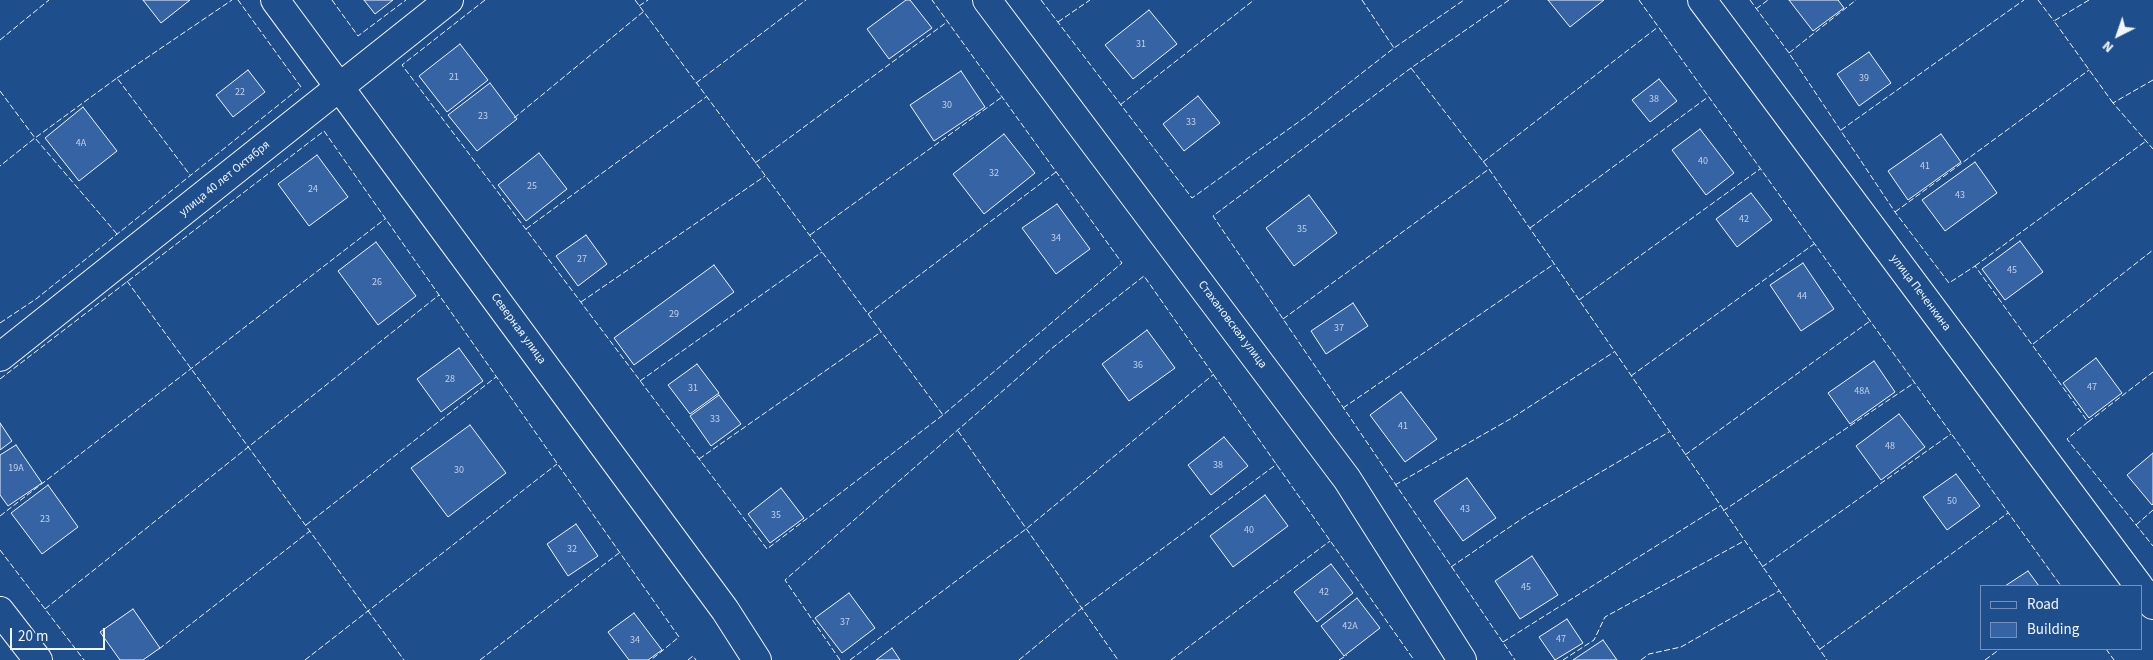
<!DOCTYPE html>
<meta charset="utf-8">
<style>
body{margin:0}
#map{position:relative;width:2153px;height:660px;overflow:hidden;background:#1f4e8c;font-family:"Source Sans 3",sans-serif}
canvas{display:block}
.legend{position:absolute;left:1980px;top:585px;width:162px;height:65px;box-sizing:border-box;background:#1f4e8c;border:1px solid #7391ba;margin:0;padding:6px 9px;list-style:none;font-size:15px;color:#f2f6ff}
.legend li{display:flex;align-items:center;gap:10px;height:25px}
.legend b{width:25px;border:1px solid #7391ba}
.north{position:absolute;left:2093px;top:10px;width:50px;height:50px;-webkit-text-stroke:4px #1f4e8c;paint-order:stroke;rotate:221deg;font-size:14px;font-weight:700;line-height:20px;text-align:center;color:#f2f6ff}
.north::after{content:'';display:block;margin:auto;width:18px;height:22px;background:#f2f6ff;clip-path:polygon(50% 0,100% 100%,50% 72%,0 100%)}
.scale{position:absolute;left:10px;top:628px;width:95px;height:22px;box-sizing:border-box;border:2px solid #f2f6ff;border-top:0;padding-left:6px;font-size:15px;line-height:18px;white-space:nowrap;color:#f2f6ff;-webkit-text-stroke:4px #1f4e8c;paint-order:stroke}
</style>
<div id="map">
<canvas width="2153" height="660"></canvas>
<ul class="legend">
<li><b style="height:6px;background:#1f4e8c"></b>Road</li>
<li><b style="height:14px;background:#3563a3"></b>Building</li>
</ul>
<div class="north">N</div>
<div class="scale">20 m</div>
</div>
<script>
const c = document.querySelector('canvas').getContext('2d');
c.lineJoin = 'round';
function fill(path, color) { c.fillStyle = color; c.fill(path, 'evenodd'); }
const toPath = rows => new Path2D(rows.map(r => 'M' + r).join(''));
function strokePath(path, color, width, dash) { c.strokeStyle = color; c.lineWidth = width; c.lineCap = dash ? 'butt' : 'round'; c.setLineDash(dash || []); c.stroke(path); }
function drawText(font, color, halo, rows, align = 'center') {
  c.font = font + ' "Source Sans 3",sans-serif'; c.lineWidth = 4; c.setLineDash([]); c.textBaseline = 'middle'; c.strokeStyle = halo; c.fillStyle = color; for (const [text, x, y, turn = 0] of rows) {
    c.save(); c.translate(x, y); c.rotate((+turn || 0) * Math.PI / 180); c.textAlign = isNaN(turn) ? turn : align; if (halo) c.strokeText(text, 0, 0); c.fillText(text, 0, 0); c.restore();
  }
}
const building = toPath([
 [143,0,190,0,161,23,143,0],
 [364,0,393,0,375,14,364,0],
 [906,0,910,0,932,28,889,59,867,29,906,0],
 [1548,0,1604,0,1570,27,1548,0],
 [1789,0,1838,0,1844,8,1813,31,1789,0],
 [1149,10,1177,44,1133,79,1105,45,1149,10],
 [460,44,488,80,447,112,419,76,460,44],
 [1869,52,1891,83,1859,106,1837,74,1869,52],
 [248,70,265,92,233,117,216,95,248,70],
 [961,71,985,107,934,141,910,105,961,71],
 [1659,79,1677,101,1650,122,1632,100,1659,79],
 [490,83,517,119,477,151,448,115,490,83],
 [1198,96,1220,123,1184,151,1163,124,1198,96],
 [83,107,117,151,79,181,45,138,83,107],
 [1700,129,1734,173,1706,195,1672,150,1700,129],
 [1004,134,1035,173,984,214,953,174,1004,134],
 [1941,134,1961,162,1908,200,1888,171,1941,134],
 [539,153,567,189,526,221,498,185,539,153],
 [317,155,348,197,309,226,278,184,317,155],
 [1975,162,1997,193,1945,231,1922,200,1975,162],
 [1751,193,1772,220,1737,247,1716,219,1751,193],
 [1309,195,1337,233,1294,266,1266,228,1309,195],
 [1057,204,1090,249,1056,274,1022,228,1057,204],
 [586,235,607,264,578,286,556,256,586,235],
 [2020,241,2043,272,2005,300,1982,269,2020,241],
 [376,242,416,296,378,325,338,271,376,242],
 [1803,263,1834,309,1801,331,1770,285,1803,263],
 [714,265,734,292,634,365,614,338,714,265],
 [1353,303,1368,326,1326,354,1311,331,1353,303],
 [1147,330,1175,368,1129,401,1102,364,1147,330],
 [459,348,483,381,441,412,417,379,459,348],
 [2096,358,2122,393,2089,418,2063,383,2096,358],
 [1874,361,1895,392,1850,424,1828,393,1874,361],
 [697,364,719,393,690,414,668,385,697,364],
 [1401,392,1437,439,1405,462,1370,415,1401,392],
 [719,395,741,424,711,446,690,416,719,395],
 [1899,414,1925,447,1881,480,1856,446,1899,414],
 [0,423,12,441,0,450,0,423],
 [470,425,506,473,448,517,411,468,470,425],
 [1224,437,1248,466,1211,495,1188,465,1224,437],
 [16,445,42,483,8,506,0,495,0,455,16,445],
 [2153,453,2153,504,2152,505,2127,475,2153,453],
 [1956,474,1980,506,1947,530,1923,497,1956,474],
 [1467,478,1496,518,1463,541,1434,501,1467,478],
 [48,485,78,527,42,554,11,513,48,485],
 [781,488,804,518,770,543,748,514,781,488],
 [1265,495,1288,526,1233,567,1210,536,1265,495],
 [576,524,598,556,568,576,547,544,576,524],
 [1532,556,1558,595,1520,619,1495,581,1532,556],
 [1331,564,1353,593,1317,622,1294,592,1331,564],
 [2028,571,2039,586,2005,586,2028,571],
 [849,593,875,628,842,653,815,618,849,593],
 [1357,598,1380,628,1344,656,1321,626,1357,598],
 [133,609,160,648,143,660,120,660,100,632,133,609],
 [634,613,662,650,648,660,629,660,608,632,634,613],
 [1567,619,1583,643,1555,660,1539,637,1567,619],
 [1603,640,1617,660,1573,660,1603,640],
 [892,648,900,660,876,660,892,648]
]);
const street = toPath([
 [275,0,725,610,757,660],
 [987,0,1347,479,1462,660],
 [1702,0,2139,586],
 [0,357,449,0],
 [2142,590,2153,605],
 [0,611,38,660]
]);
const fence = toPath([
 [332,0,358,36,406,0],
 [485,0,402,65,767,549,943,415,1122,263,932,0],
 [635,0,943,415],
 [1041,0,1192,198,1307,116,1394,48,1464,0],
 [1362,0,1394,48],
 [1509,0,1411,68,1213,216,1515,660],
 [1639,0,2061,586],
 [1750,0,1789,53,1895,212,1949,283,1975,266,2088,422,2067,439,2153,546],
 [2038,0,2054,21],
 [2089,0,2054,21,2113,103],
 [639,6,648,0],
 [1756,9,1768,0],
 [1058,22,1090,0],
 [0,40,49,0],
 [1789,53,1856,0],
 [1411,68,1489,169,1827,660],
 [117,78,232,0],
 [2153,80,2113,103,2153,149],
 [696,83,806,0],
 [0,91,35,138,0,166],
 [1120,105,1254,0],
 [514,118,643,12],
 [1841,130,2024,0],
 [1483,162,1658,27],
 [755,163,947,22],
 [1895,212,2089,70],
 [1530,228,1708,97],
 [526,229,706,97],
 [117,234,35,138,117,78,190,175],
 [810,235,1002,97],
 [1975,266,2146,141],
 [127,281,404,660],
 [1579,300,1760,169],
 [581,302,765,176],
 [868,314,1056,172],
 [1283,319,1489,169],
 [0,323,36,299,301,87,238,0],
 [2033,344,2153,250],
 [1631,376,1814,244],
 [0,379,324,131,679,637,651,660],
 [640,381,822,252],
 [1343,408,1554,264],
 [2088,422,2153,372],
 [958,431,1118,660],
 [1685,455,1870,321],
 [699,459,881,332],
 [1395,485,1512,418,1614,352],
 [1723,511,1914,383],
 [0,516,385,219],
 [306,525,496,377],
 [2136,525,2153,510],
 [0,550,84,660],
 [1451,567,1526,516,1669,432],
 [1762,567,1951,434],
 [45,609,439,295],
 [1503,642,1720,506],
 [159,649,310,531],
 [1820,649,2008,513],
 [2106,649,2114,660],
 [305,660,557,464],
 [480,660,619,553],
 [688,660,693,656,696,660],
 [840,660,785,580,1051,349,1144,276,1414,660],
 [850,660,1026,529,1214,374],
 [1019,660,1082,608,1277,464],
 [1171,660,1330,541],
 [1339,660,1347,655],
 [1563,660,1594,640,1605,617,1744,541],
 [1641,660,1649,654,1681,647,1779,591],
 [1985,660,2000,649]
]);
const numberNames = [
 ["31",1141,45],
 ["21",454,78],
 ["39",1864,79],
 ["22",240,93],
 ["38",1654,100],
 ["30",947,106],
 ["23",483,117],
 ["33",1191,123],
 ["4А",81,144],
 ["40",1703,162],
 ["41",1925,167],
 ["32",994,174],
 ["25",532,187],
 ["24",313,190],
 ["43",1960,196],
 ["42",1744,220],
 ["35",1302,230],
 ["34",1056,239],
 ["27",582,260],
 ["45",2012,271],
 ["26",377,283],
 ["44",1802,297],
 ["29",674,315],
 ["37",1339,329],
 ["36",1138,366],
 ["28",450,380],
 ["47",2092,388],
 ["31",693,389],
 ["48А",1862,392],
 ["33",715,420],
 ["41",1403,427],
 ["48",1890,447],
 ["38",1218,466],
 ["19А",16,469],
 ["30",459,471],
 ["50",1952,502],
 ["43",1465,510],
 ["35",776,516],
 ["23",45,520],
 ["40",1249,531],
 ["32",572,550],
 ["45",1526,588],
 ["42",1324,593],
 ["37",845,623],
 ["42А",1350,627],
 ["47",1561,640],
 ["34",635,641]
];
const streetNames = [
 ["улица 40 лет Октября",225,179,-39],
 ["улица Печенкина",1920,293,53],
 ["Стахановская улица",1232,325,53],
 ["Северная улица",518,329,54]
];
fill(building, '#3563a3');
strokePath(building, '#f2f6ff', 1);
strokePath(street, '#f2f6ff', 30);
strokePath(street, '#1f4e8c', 28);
strokePath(fence, '#f2f6ff', 1, [6, 2.5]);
drawText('10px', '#c3d1e8', null, numberNames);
drawText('12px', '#f2f6ff', '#1f4e8c', streetNames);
</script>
